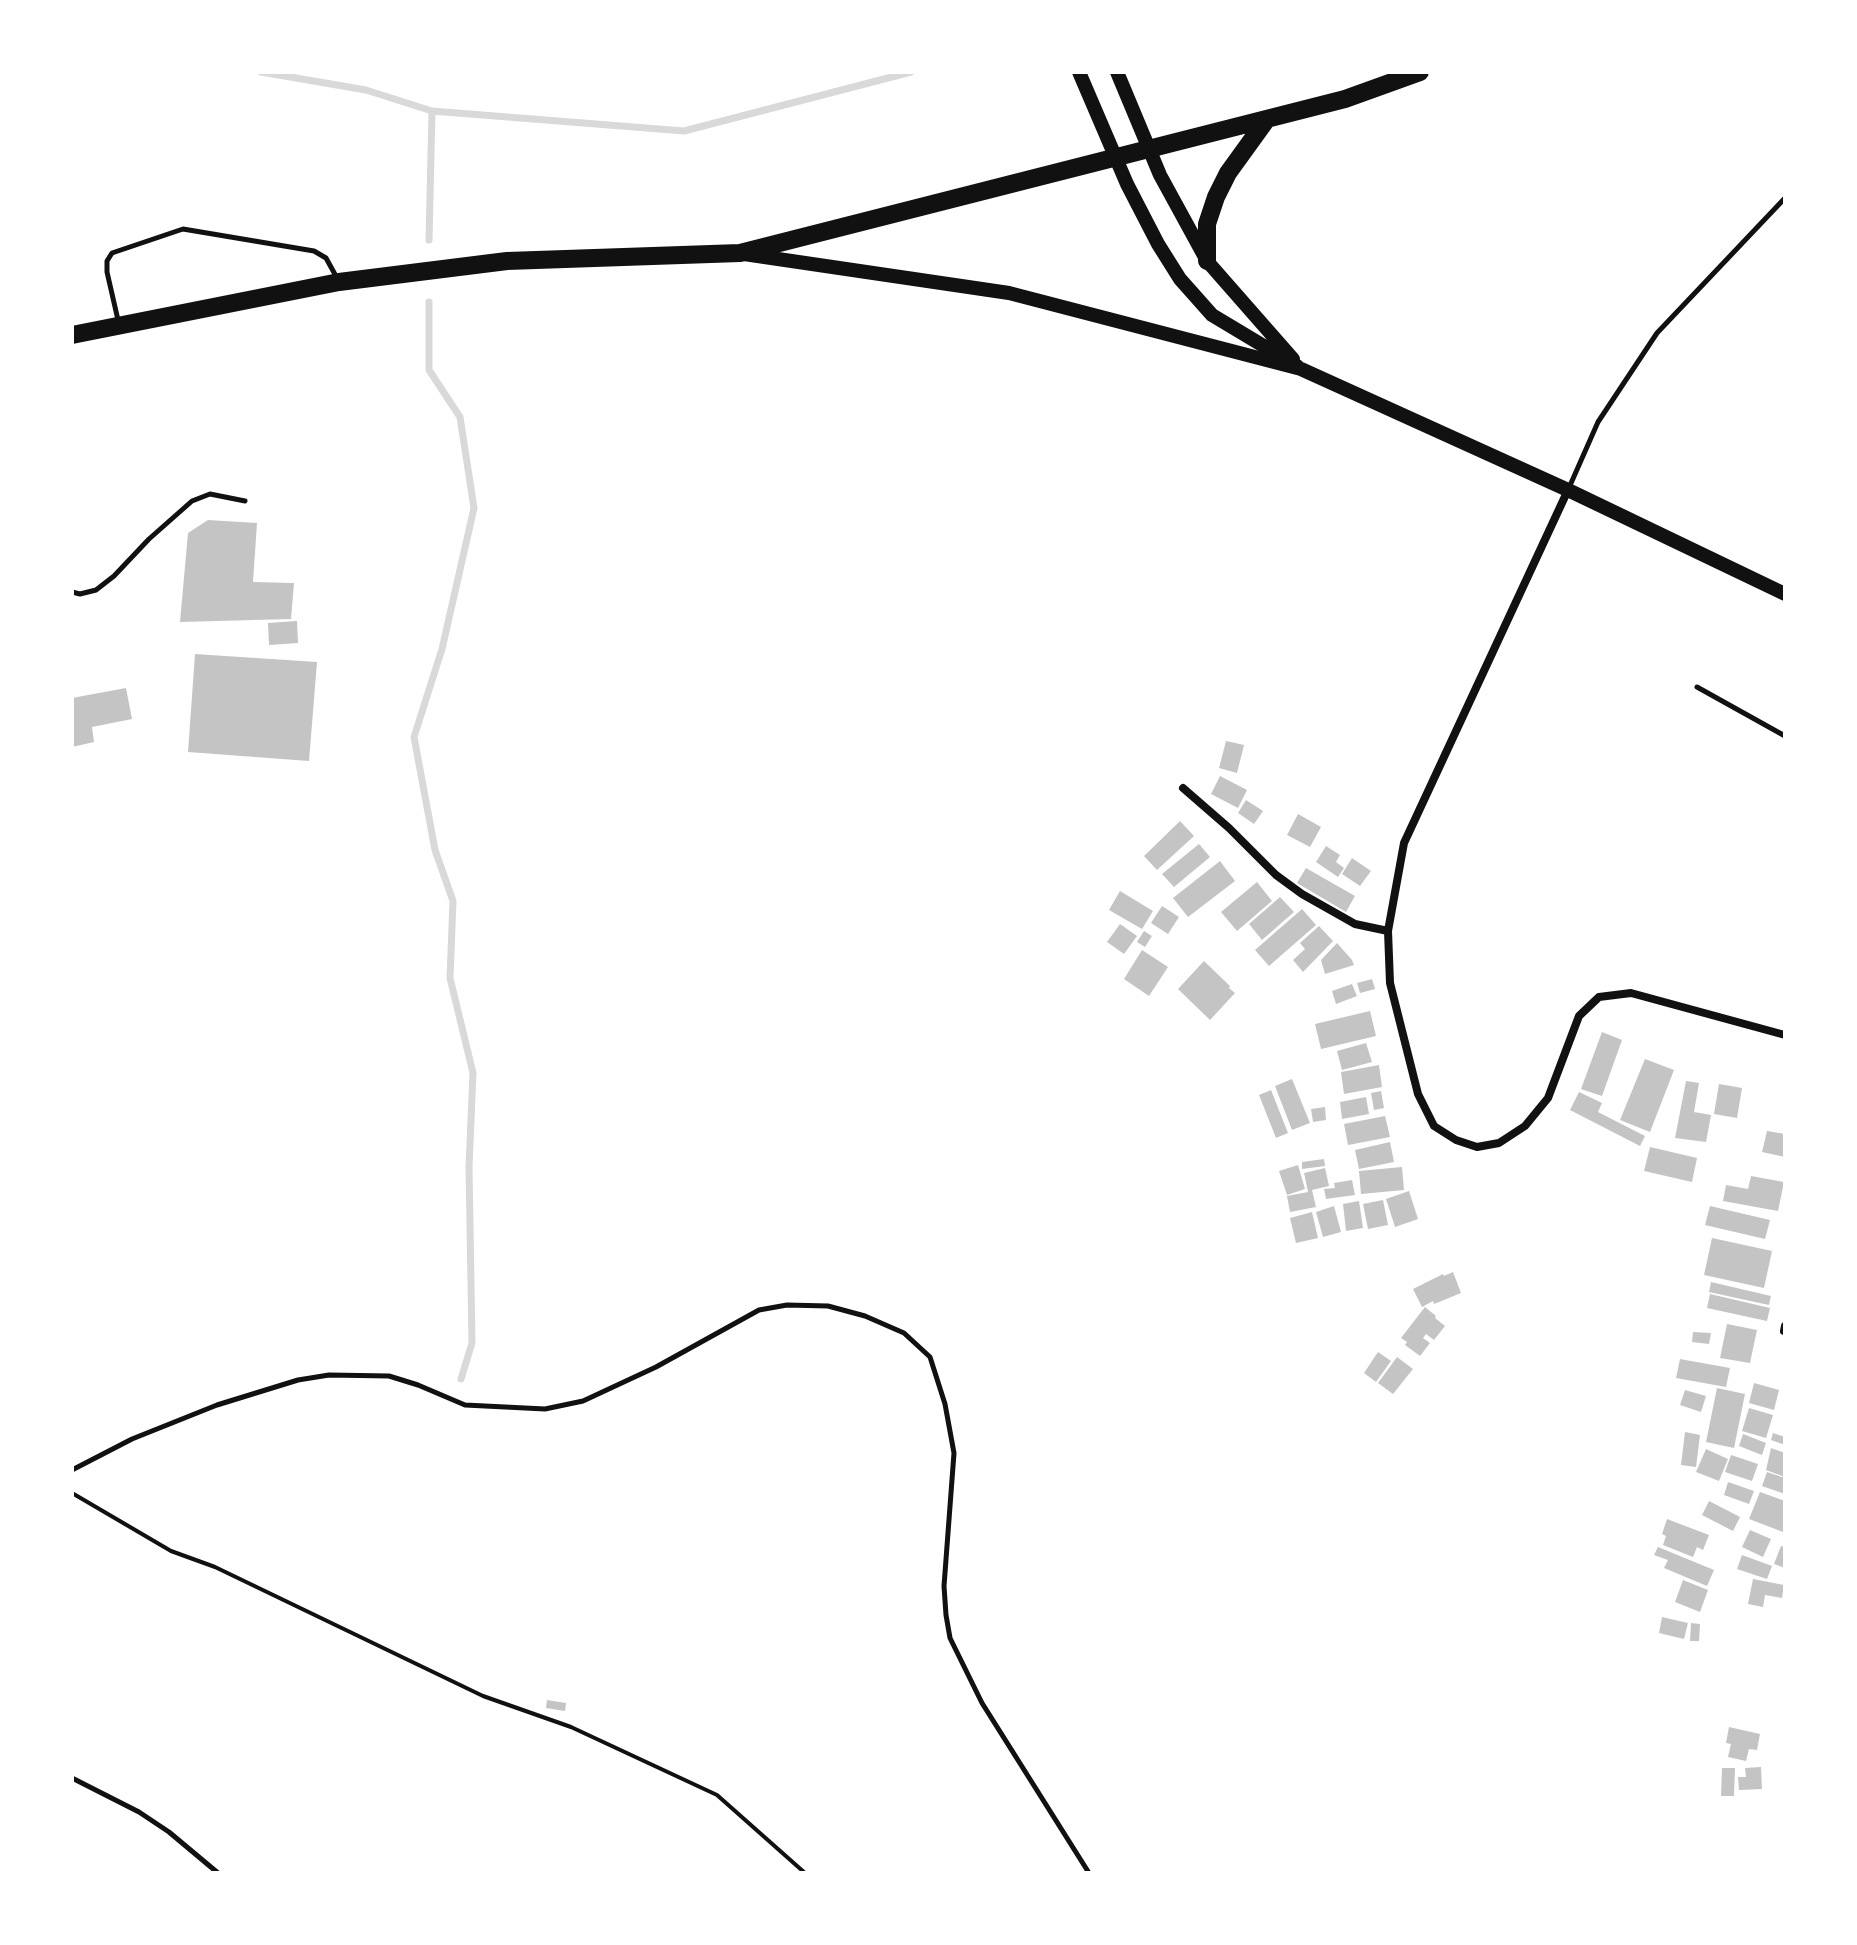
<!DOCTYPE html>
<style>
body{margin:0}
#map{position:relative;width:1857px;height:1945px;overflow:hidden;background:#fff;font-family:"Space Grotesk",sans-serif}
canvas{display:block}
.frame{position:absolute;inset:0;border:74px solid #fff;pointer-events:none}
</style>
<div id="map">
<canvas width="1857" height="1945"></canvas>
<div class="frame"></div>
</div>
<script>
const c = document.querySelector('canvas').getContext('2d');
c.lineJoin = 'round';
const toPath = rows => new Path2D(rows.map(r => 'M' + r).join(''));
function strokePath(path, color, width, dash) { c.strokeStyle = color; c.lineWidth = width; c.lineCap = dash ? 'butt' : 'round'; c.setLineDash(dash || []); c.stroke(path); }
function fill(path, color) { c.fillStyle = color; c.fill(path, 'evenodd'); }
const stream = toPath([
 [261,72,366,90,432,111,684,131,911,72],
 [429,240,432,111],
 [429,302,429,370,460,417,474,508,442,649,414,737,435,850,453,901,450,978,473,1073,469,1167,472,1343,461,1379]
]);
const building = toPath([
 [208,520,257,523,253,582,294,583,291,619,180,622,188,533],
 [297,621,298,643,269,645,268,623],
 [195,654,317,662,309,761,188,752],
 [126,688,132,719,92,727,94,742,72,747,72,698],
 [1226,741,1244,745,1237,773,1219,768],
 [1220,776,1247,790,1238,808,1211,794],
 [1246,800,1263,811,1254,824,1238,813],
 [1298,814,1321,827,1310,847,1287,835],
 [1180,821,1194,836,1157,870,1144,856],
 [1199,844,1210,857,1174,887,1162,874],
 [1326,846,1340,855,1336,862,1344,868,1338,877,1316,862],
 [1352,858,1371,871,1360,886,1342,874],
 [1220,861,1235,881,1188,917,1173,898],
 [1306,868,1355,896,1346,912,1297,883],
 [1257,882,1272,901,1237,931,1221,912],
 [1120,891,1153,911,1142,929,1109,910],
 [1280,897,1294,912,1262,940,1249,924],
 [1162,906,1179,917,1168,934,1151,923],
 [1302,909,1316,925,1269,966,1255,950],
 [1120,924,1137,936,1124,954,1107,942],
 [1319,926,1333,941,1303,972,1293,960,1305,949,1300,943],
 [1144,931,1152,936,1145,947,1137,942],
 [1337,943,1352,960,1354,965,1325,974,1321,960],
 [1142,950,1168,967,1149,996,1124,979],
 [1204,961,1230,986,1229,988,1235,993,1210,1020,1178,989],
 [1372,979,1375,989,1360,993,1357,983],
 [1352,984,1357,996,1336,1004,1332,991],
 [1370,1011,1376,1036,1321,1049,1315,1024],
 [1602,1032,1622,1040,1602,1096,1581,1089],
 [1366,1043,1372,1062,1342,1070,1337,1051],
 [1645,1059,1674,1070,1650,1132,1620,1120],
 [1379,1065,1382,1087,1344,1094,1341,1072],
 [1292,1079,1310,1123,1292,1130,1275,1086],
 [1686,1081,1699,1083,1694,1112,1711,1115,1706,1142,1675,1138],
 [1719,1084,1742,1088,1737,1118,1714,1114],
 [1271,1090,1288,1133,1276,1138,1259,1095],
 [1381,1091,1384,1108,1374,1110,1371,1093],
 [1579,1092,1602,1103,1598,1112,1645,1136,1640,1146,1570,1110],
 [1366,1097,1369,1114,1342,1119,1340,1102],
 [1325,1107,1326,1120,1313,1122,1311,1109],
 [1385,1116,1390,1137,1348,1145,1344,1124],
 [1767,1131,1785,1134,1785,1157,1762,1152],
 [1390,1142,1394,1162,1359,1169,1355,1150],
 [1650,1147,1697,1158,1692,1182,1644,1171],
 [1324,1159,1325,1166,1302,1169,1302,1162],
 [1298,1165,1305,1189,1287,1195,1279,1171],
 [1402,1167,1404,1190,1361,1194,1359,1171],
 [1325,1168,1329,1186,1312,1190,1316,1207,1290,1212,1287,1196,1308,1192,1304,1173],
 [1751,1176,1784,1182,1778,1211,1723,1201,1726,1185,1748,1189],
 [1352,1180,1355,1195,1326,1199,1324,1189,1335,1188,1334,1183],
 [1409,1191,1418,1219,1395,1227,1386,1199],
 [1383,1200,1388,1225,1368,1229,1363,1204],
 [1359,1201,1363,1228,1346,1231,1343,1204],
 [1334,1206,1341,1232,1323,1237,1316,1212],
 [1710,1206,1770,1220,1765,1239,1705,1225],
 [1312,1212,1318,1238,1296,1243,1290,1218],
 [1712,1238,1772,1251,1764,1288,1704,1275],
 [1453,1272,1461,1293,1434,1304,1433,1301,1422,1307,1413,1289,1443,1274,1444,1276],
 [1711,1282,1771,1296,1769,1305,1709,1292],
 [1710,1294,1770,1308,1767,1321,1707,1308],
 [1425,1307,1436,1316,1435,1318,1445,1326,1434,1340,1426,1334,1423,1338,1430,1343,1420,1356,1405,1345,1407,1342,1401,1338],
 [1727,1324,1757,1330,1750,1363,1720,1358],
 [1693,1332,1711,1333,1709,1344,1692,1342],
 [1378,1352,1391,1361,1376,1382,1364,1373],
 [1397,1357,1413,1369,1393,1394,1378,1383],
 [1680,1359,1730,1368,1726,1387,1676,1378],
 [1754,1383,1779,1390,1774,1410,1749,1403],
 [1717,1388,1745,1394,1734,1448,1706,1442],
 [1685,1390,1706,1396,1701,1412,1680,1405],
 [1749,1408,1773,1415,1766,1438,1742,1431],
 [1685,1432,1700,1435,1696,1467,1681,1465],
 [1773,1433,1785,1437,1785,1445,1771,1440],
 [1743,1434,1766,1443,1762,1455,1739,1446],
 [1771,1448,1785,1453,1785,1477,1766,1470],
 [1706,1449,1728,1459,1719,1481,1696,1472],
 [1731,1455,1758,1464,1752,1481,1725,1472],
 [1767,1472,1785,1478,1785,1494,1762,1486],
 [1728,1482,1754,1491,1749,1504,1724,1495],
 [1760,1492,1785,1501,1785,1526,1783,1532,1749,1519],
 [1709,1501,1740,1517,1733,1531,1702,1515],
 [1667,1519,1709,1535,1703,1550,1697,1547,1693,1557,1663,1545,1666,1536,1662,1534],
 [1750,1530,1771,1539,1763,1557,1742,1547],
 [1781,1546,1785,1547,1785,1568,1774,1564],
 [1658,1547,1714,1570,1707,1586,1664,1568,1668,1560,1654,1555],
 [1742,1555,1772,1566,1767,1579,1737,1569],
 [1753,1579,1784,1585,1782,1598,1765,1595,1763,1607,1748,1604],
 [1683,1580,1708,1590,1700,1612,1675,1602],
 [1662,1617,1688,1623,1684,1639,1659,1633],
 [1691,1623,1700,1624,1699,1641,1690,1641],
 [547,1700,566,1703,565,1711,546,1708],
 [1729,1727,1760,1734,1757,1750,1749,1749,1746,1761,1728,1757,1731,1744,1726,1743],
 [1761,1767,1762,1789,1739,1790,1738,1777,1746,1777,1745,1768],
 [1722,1768,1735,1768,1734,1796,1721,1796]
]);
const path = toPath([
 [72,1493,171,1551,215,1567,483,1696,571,1727,717,1795,805,1873]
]);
const service = toPath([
 [118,320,107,272,107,261,112,253,183,229,314,251,326,258,337,278],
 [1568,490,1598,422,1657,333,1785,198],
 [72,592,80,594,96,590,114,576,149,539,192,501,210,494,245,501],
 [1697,687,1785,736],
 [72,1470,132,1439,217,1405,298,1380,329,1375,389,1376,418,1385,465,1405,545,1409,583,1401,656,1367,759,1310,787,1305,828,1306,865,1316,904,1333,930,1357,945,1404,954,1453,944,1586,946,1615,950,1638,982,1703,1089,1873],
 [72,1778,139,1812,169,1832,218,1873]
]);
const minor = toPath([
 [1568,490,1404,843,1388,931,1390,983,1418,1094,1434,1126,1456,1140,1477,1147,1499,1143,1525,1126,1548,1098,1579,1016,1599,997,1631,993,1785,1035],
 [1183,788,1229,828,1276,875,1302,894,1355,924,1388,931],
 [1784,1331,1785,1326]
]);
const tertiary = toPath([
 [1079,72,1127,184,1158,244,1180,279,1212,315,1297,366],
 [1117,72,1160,175,1207,261,1293,359]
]);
const secondary = toPath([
 [744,254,1009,293,1301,369,1568,490,1785,594]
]);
const trunk = toPath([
 [1207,261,1207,224,1216,197,1228,173,1267,119],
 [72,335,339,282,507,261,740,253,1345,99,1420,72]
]);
strokePath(stream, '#d9d9d9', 7);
fill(building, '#c4c4c4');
strokePath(path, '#111', 4);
strokePath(service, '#111', 5);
strokePath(minor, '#111', 8);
strokePath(tertiary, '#111', 14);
strokePath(secondary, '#111', 14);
strokePath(trunk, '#111', 18);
</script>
